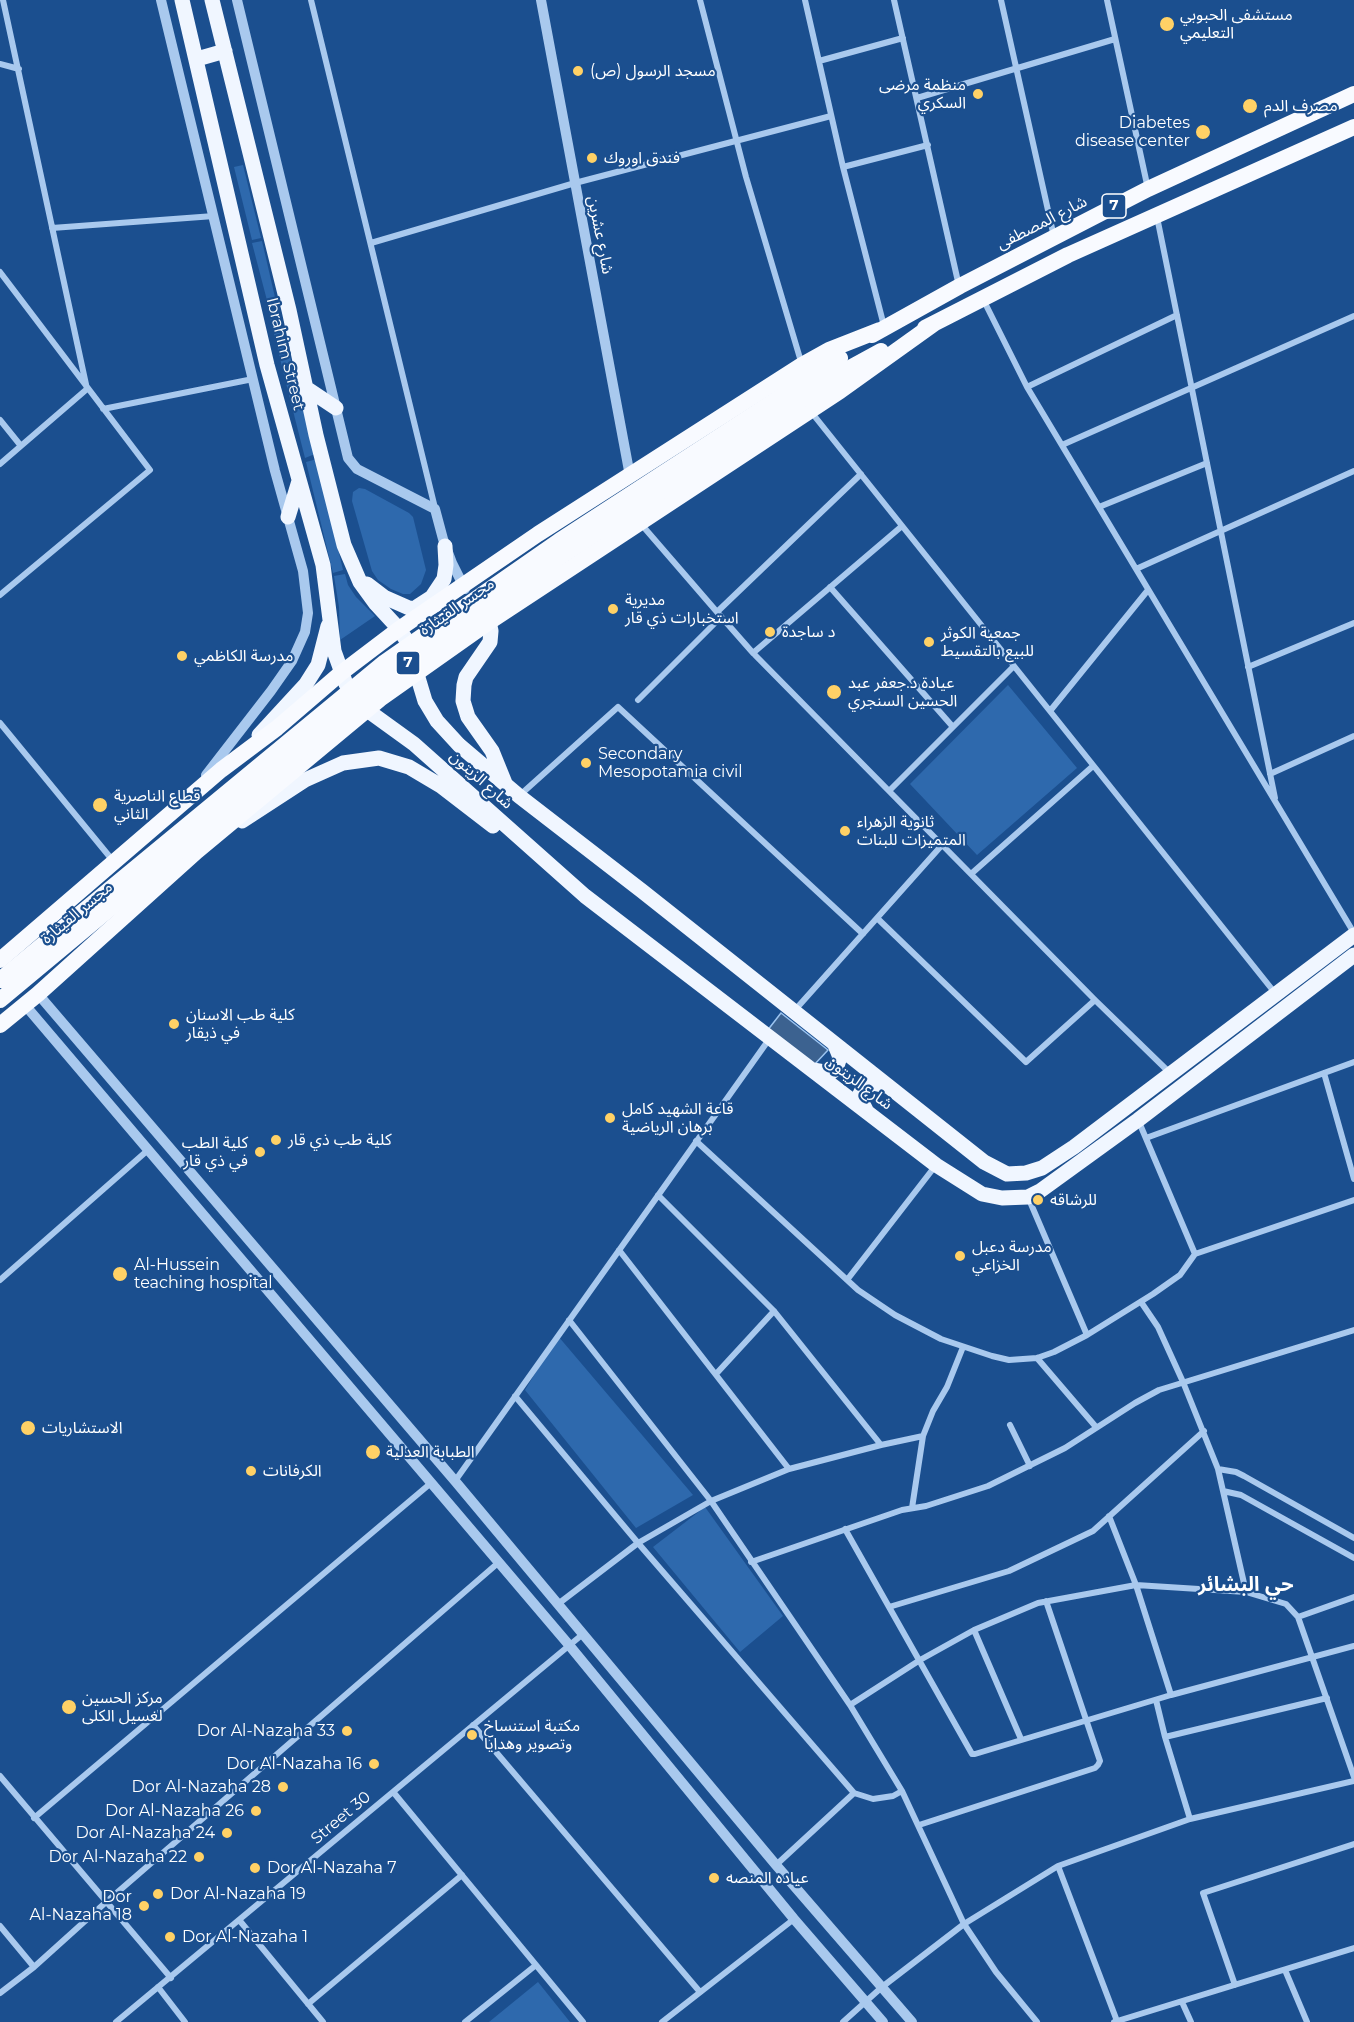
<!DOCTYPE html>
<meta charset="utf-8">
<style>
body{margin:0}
canvas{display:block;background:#1b4f8f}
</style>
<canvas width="1354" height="2022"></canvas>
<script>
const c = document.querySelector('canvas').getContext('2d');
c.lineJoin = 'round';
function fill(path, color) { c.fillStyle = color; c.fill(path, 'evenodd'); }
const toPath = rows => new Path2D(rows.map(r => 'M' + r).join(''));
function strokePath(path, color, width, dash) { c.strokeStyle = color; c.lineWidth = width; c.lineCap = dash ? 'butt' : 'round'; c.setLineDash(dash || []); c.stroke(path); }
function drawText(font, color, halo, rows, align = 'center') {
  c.font = font + ' Montserrat,"Noto Sans Arabic",sans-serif'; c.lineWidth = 4.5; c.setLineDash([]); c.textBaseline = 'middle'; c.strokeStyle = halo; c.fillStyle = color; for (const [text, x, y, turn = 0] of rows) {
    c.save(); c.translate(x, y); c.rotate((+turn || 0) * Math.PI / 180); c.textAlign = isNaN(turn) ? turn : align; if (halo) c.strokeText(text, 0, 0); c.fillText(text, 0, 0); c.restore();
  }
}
const green = toPath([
 [243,165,261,238,252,240,234,167],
 [262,241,277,306,269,308,252,243],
 [279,311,295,377,285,379,269,313],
 [296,381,315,454,305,458,286,383],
 [317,459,343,570,333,573,306,462],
 [359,488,365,489,409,513,413,517,426,570,421,584,410,594,403,594,391,589,378,580,372,571,352,501,353,492],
 [345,574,348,585,356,597,375,616,340,640,339,607,334,576],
 [1008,685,1077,768,977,855,910,784],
 [558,1336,693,1495,636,1528,525,1390],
 [705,1507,783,1616,740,1652,653,1547],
 [538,1982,570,2022,489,2022]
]);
const water = toPath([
 [781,1013,828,1050,814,1065,767,1031,781,1013]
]);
const minor = toPath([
 [311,0,435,508],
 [700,0,746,177,802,365],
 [805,0,843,167,884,326],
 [894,0,959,286],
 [1001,0,1054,237],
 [1107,0,1148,189],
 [819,61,903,38],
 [0,64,19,69],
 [917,98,1115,39],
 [843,167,928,145],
 [1157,217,1275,798],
 [52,228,214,216],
 [371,243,575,183,831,116],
 [0,272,150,470,0,595],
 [984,301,1027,387,1354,933],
 [1027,387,1177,315],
 [103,409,253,379],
 [812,413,1275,993],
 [0,420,21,446],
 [1062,445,1354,316],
 [0,464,87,389,3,0],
 [861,474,717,612,753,653,1095,1000,1170,1073],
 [1099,507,1207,463],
 [641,524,717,612],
 [1136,569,1354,471],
 [830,587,953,727],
 [753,653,902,526],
 [1248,667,1354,623],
 [638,700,721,617],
 [1050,711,1148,590],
 [0,723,114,862],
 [1270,774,1354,736],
 [889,791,1014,666],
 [520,795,618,707,863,934],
 [971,874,1093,766],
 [877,918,1026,1062,1095,1000],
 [795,1010,942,845],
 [1324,1073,1354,1179],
 [1139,1122,1195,1254],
 [1146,1138,1354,1062],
 [696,1141,858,1290,895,1315,941,1339,992,1356,1009,1360,1037,1358,1054,1352,1087,1335,1153,1294,1180,1275,1195,1254,1354,1200],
 [658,1195,774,1311,881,1445],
 [1028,1197,1087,1335],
 [619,1250,789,1469],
 [0,1280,148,1150],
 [847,1280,936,1165],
 [1141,1302,1158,1327,1183,1382,1218,1469,1246,1592],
 [569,1320,711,1501,850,1705,902,1791,964,1924,996,1972,1037,2022],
 [1037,1358,1096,1427],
 [716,1374,774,1311],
 [515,1396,638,1543,854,1793,873,1799,893,1796,902,1791],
 [1010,1425,1030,1466],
 [1218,1469,1236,1472,1244,1476,1354,1538],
 [455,1481,770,1038],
 [1223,1491,1241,1495,1354,1558],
 [912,1508,923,1436,933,1411,947,1387,963,1347],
 [1109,1516,1136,1585,1171,1695],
 [845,1529,972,1754,975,1754,1171,1695,1354,1646],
 [751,1562,902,1510,926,1506,988,1486,1065,1448,1135,1403,1159,1390,1354,1330],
 [558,1604,638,1543,711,1501,789,1469,881,1445,923,1436],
 [889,1607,1009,1571,1093,1531,1204,1431],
 [1298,1617,1354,1597],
 [974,1630,1021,1739],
 [1156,1700,1165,1737,1190,1819],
 [850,1705,920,1660,974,1630,1038,1603,1136,1585,1246,1592,1286,1604,1298,1617,1354,1777],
 [473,1725,700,1992],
 [1165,1737,1327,1698],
 [0,1776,171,1978],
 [394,1793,583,2022],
 [34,1818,431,1483],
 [919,1825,1095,1768,1098,1765,1100,1761,1046,1601],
 [776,1865,854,1793],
 [1058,1866,1117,2021],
 [240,1921,323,2022],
 [0,1926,34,1967],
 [1285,1970,1307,2022],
 [1235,1985,1203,1893,1354,1844],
 [158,1987,185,2022],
 [0,1993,34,1967,105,1903,498,1563],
 [1182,2002,1191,2022],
 [308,2004,462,1875],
 [116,2022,583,1634],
 [465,2022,536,1965],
 [662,2022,794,1919],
 [843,2022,882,1987,964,1924,1058,1866,1190,1819,1354,1781],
 [1114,2022,1354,1948]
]);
const tertiary = toPath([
 [161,0,275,471,303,571,308,613,305,632,292,661,271,691,206,775],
 [237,0,348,458,357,469,435,509,443,539,452,563,465,589],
 [541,0,630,476],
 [38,994,455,1481,776,1865,912,2022],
 [25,1005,569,1645,794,1919,883,2022]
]);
const primary = toPath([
 [182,0,267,365,323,565,334,651,346,684,367,710,414,744,585,896,936,1165,982,1194,1002,1198,1028,1197,1040,1191,1138,1120,1354,955],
 [212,0,289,310,316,435,344,545,360,582,376,604,399,629,407,641,425,701,437,721,459,745,519,796,642,891,984,1162,1007,1174,1026,1173,1042,1168,1074,1147,1354,935],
 [197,59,225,51],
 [306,388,336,408],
 [288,517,299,481],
 [367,584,384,597,409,608,418,609,435,605],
 [418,606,432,597,444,579,446,565,445,546],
 [489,622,491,631,490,642,466,677,464,685,463,701,468,717,492,751,505,783],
 [259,735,306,684,318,665,328,626],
 [242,821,305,780,343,763,379,758,409,767,441,786,493,826],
 [813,1070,830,1073,836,1069,840,1057,835,1045],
 [866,1110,859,1096,862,1090,873,1083,886,1086]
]);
const trunk = toPath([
 [925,328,1068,255,1354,127],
 [872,335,960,286,1148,189,1354,94],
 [848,369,881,351],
 [0,960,221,770,277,728,341,673,399,629,538,534,802,365,829,350,880,330],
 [0,1025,38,994,197,851,380,699,489,622,840,391,935,323]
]);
const trunkBridge = toPath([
 [0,980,385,662,559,541,840,358],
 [0,1000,393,673,566,553,848,369]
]);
const markers = [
 [1167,24,8,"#ffd166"],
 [578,71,6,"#ffd166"],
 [978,94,6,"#ffd166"],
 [1250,106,8,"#ffd166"],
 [1203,132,8,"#ffd166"],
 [592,158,6,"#ffd166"],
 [613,609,6,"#ffd166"],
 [770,632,6,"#ffd166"],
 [929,642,6,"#ffd166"],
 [182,656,6,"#ffd166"],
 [834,692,8,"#ffd166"],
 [586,763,6,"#ffd166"],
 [100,805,8,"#ffd166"],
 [845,831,6,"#ffd166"],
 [174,1024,6,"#ffd166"],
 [610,1118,6,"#ffd166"],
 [276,1140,6,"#ffd166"],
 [260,1152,6,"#ffd166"],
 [1038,1200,6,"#ffd166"],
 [960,1256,6,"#ffd166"],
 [120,1274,8,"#ffd166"],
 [28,1428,8,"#ffd166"],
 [373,1452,8,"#ffd166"],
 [251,1471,6,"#ffd166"],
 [69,1707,8,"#ffd166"],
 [347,1731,6,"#ffd166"],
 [472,1735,6,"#ffd166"],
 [374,1764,6,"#ffd166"],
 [283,1787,6,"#ffd166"],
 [256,1811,6,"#ffd166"],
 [227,1833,6,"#ffd166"],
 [199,1857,6,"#ffd166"],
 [255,1868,6,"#ffd166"],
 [714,1878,6,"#ffd166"],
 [158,1894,6,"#ffd166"],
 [144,1906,6,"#ffd166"],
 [170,1937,6,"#ffd166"]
];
const shields = [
 [1114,206,24],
 [408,663,24]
];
const shieldNames = [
 ["7",1114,206],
 ["7",408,663]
];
const poiNames = [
 ["مستشفى الحبوبي",1180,15],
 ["التعليمي",1180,33],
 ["مسجد الرسول (ص)",590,71],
 ["منظمة مرضى",966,85,"right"],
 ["السكري",966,103,"right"],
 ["مصرف الدم",1264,106],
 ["Diabetes",1190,123,"right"],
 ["disease center",1190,141,"right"],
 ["فندق اوروك",604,158],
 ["مديرية",625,600],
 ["استخبارات ذي قار",625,618],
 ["د ساجدة",782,632],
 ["جمعية الكوثر",941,633],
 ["للبيع بالتقسيط",941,651],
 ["مدرسة الكاظمي",194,656],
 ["عيادة د.جعفر عبد",848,683],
 ["الحسين السنجري",848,701],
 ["Secondary",598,754],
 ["Mesopotamia civil",598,772],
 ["قطاع الناصرية",114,796],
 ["الثاني",114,814],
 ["ثانوية الزهراء",857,822],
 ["المتميزات للبنات",857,840],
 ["كلية طب الاسنان",186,1015],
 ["في ذيقار",186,1033],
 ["قاعة الشهيد كامل",622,1109],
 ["برهان الرياضية",622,1127],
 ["كلية طب ذي قار",288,1140],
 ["كلية الطب",248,1143,"right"],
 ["في ذي قار",248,1161,"right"],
 ["للرشاقه",1050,1200],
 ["مدرسة دعبل",972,1247],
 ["الخزاعي",972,1265],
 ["Al-Hussein",134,1265],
 ["teaching hospital",134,1283],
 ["الاستشاريات",42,1428],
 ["الطبابة العدلية",386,1452],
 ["الكرفانات",263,1471],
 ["مركز الحسين",82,1698],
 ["لغسيل الكلى",82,1716],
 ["مكتبة استنساخ",484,1726],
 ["وتصوير وهدايا",484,1744],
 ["Dor Al-Nazaha 33",335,1731,"right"],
 ["Dor Al-Nazaha 16",362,1764,"right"],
 ["Dor Al-Nazaha 28",271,1787,"right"],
 ["Dor Al-Nazaha 26",244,1811,"right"],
 ["Dor Al-Nazaha 24",215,1833,"right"],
 ["Dor Al-Nazaha 22",187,1857,"right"],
 ["Dor Al-Nazaha 7",267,1868],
 ["عياده المنصه",726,1878],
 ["Dor Al-Nazaha 19",170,1894],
 ["Dor",132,1897,"right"],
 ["Al-Nazaha 18",132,1915,"right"],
 ["Dor Al-Nazaha 1",182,1937]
];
const streetNames = [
 ["شارع المصطفى",1042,223,-27],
 ["شارع عشرين",600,235,79],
 ["Ibrahim Street",285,354,76],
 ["مجسر القيثارة",457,607,-35],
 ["شارع الزيتون",481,780,42],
 ["مجسر القيثارة",77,913,-40],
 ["شارع الزيتون",859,1083,37],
 ["Street 30",341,1818,-40]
];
const quarterNames = [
 ["حي البشائر",1246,1585]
];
fill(green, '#2e69ad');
fill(water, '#3c6290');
strokePath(water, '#9cc4f0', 1.5);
strokePath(minor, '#a9c9ee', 6);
strokePath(tertiary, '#a9c9ee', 10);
strokePath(primary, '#f0f6ff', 15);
strokePath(trunk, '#f8faff', 16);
strokePath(trunkBridge, '#f8faff', 16);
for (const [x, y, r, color] of markers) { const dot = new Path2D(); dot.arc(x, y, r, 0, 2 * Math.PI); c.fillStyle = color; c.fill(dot); strokePath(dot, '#1b4f8f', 2); }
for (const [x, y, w] of shields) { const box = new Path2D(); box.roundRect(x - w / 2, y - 12, w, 24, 4.5); c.fillStyle = '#1b4f8f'; c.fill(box); strokePath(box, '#fff', 1.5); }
drawText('bold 15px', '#fff', null, shieldNames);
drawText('16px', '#fff', '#1b4f8f', poiNames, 'left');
drawText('16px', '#fff', '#1b4f8f', streetNames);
drawText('bold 20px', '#fff', '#1b4f8f', quarterNames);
</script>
